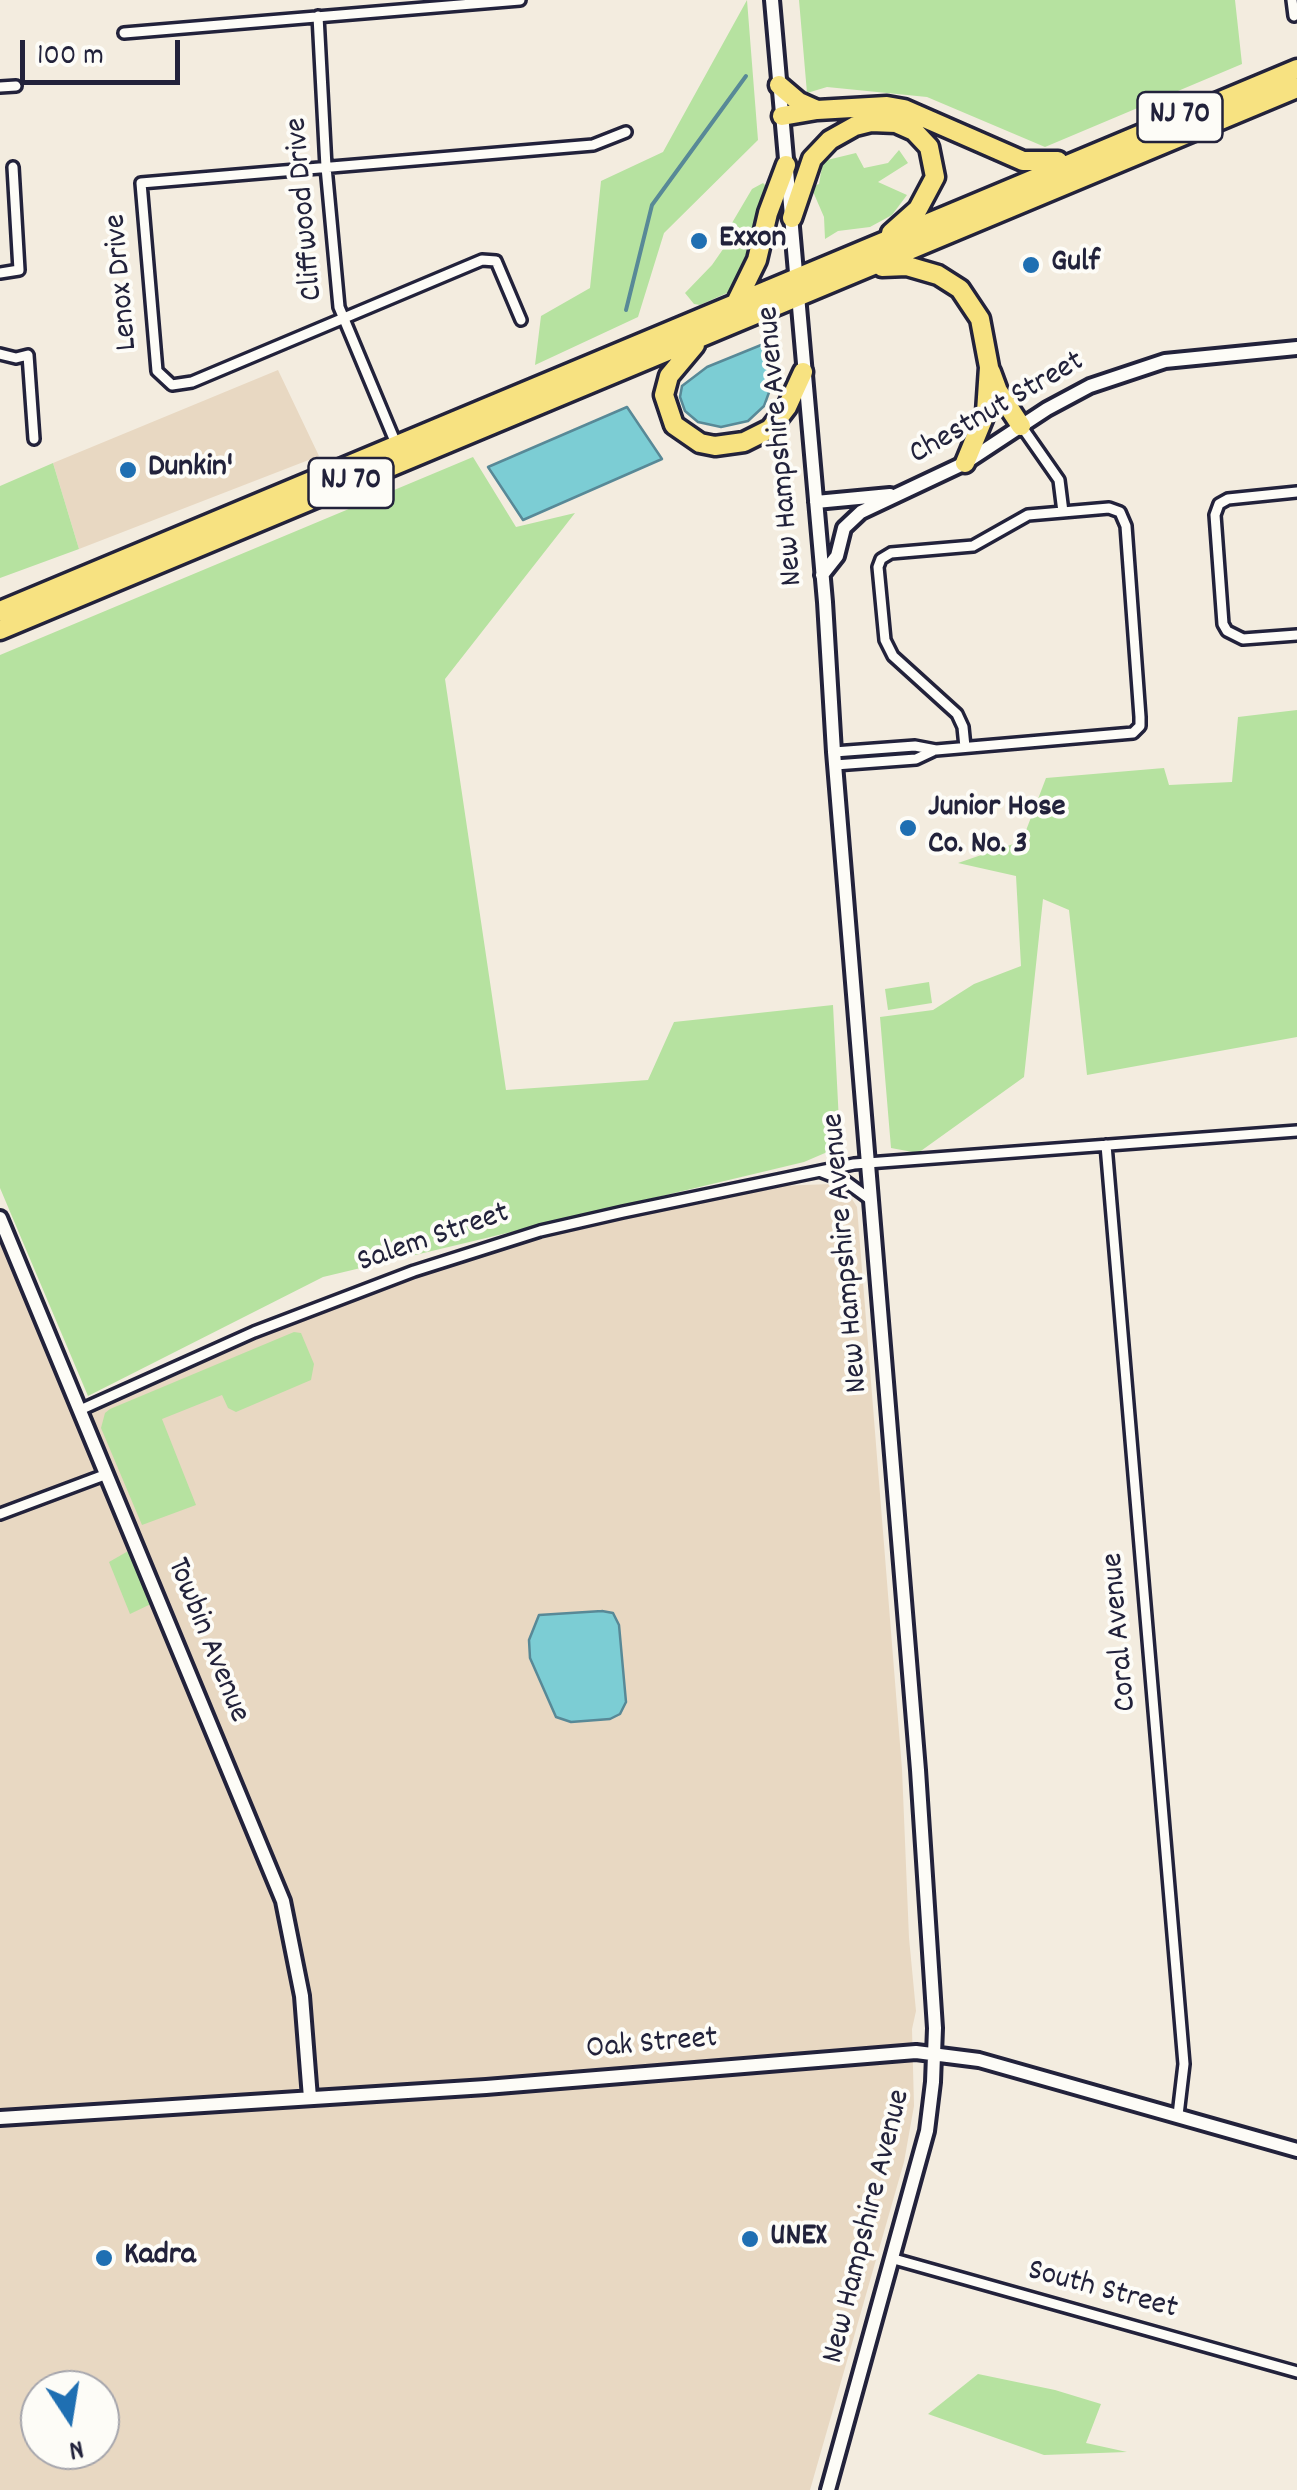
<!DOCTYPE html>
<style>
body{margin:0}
#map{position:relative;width:1297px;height:2490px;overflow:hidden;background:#f3ecdf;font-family:Dekko,sans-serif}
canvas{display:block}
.north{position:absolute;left:20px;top:2370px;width:100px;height:100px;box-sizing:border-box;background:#fdfcf7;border:2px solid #a5a5ac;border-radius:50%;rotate:168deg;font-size:28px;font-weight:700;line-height:40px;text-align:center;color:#22223b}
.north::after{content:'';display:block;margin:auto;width:35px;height:45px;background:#1f6fb2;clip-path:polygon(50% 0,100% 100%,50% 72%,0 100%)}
.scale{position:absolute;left:20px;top:40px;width:160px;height:45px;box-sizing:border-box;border:5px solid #22223b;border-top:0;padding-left:12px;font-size:30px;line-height:35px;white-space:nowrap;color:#22223b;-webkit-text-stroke:8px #fdfcf7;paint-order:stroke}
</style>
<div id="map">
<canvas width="1297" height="2490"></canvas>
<div class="north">N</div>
<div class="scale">100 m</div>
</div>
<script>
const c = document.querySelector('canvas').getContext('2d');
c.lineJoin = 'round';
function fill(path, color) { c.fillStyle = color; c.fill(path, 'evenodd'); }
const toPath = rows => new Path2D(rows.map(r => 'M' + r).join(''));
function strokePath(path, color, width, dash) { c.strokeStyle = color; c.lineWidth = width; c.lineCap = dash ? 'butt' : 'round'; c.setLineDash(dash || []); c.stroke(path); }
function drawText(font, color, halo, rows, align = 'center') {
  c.font = font + ' Dekko,sans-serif'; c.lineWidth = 8; c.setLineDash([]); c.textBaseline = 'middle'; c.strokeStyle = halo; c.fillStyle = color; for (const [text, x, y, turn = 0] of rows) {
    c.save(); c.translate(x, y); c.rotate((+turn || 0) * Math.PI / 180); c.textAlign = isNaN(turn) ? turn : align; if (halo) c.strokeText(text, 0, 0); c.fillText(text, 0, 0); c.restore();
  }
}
const built = toPath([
 [278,370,319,456,79,549,53,463],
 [832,1184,847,1191,857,1207,902,1769,909,1938,916,2011,912,2029,914,2106,904,2162,810,2490,0,2490,0,1218,80,1410,330,1302,540,1231,749,1187],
 [40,2390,100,2390,100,2450,40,2450]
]);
const green = toPath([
 [747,0,758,140,664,233,638,317,535,365,541,316,590,288,601,181,663,152],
 [799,0,1235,0,1242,64,1045,147,927,97,827,87,807,93],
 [899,150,908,163,878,182,907,195,892,215,870,227,838,231,825,239,824,217,811,187,819,184,823,161,856,153,864,168,888,163],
 [763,183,766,186,765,201,756,246,736,289,700,305,694,304,685,293,712,265,728,242,729,228,752,189],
 [473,457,516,527,575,513,445,679,506,1090,648,1080,674,1022,833,1005,839,1122,832,1150,804,1162,323,1277,88,1396,0,1188,0,655],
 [53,463,79,549,0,578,0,486],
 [1297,710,1297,1037,1087,1075,1069,910,1043,899,1024,1077,918,1153,891,1148,880,1017,933,1010,974,984,1021,966,1016,876,958,863,1022,841,1046,778,1164,768,1169,785,1232,782,1238,717],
 [929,982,932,1003,888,1010,885,989],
 [294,1332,301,1333,314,1364,311,1380,236,1412,228,1408,222,1395,162,1419,196,1505,142,1525,101,1428,105,1413,110,1409],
 [130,1550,153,1603,130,1614,109,1562],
 [978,2374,1055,2390,1101,2404,1086,2443,1127,2452,1044,2455,928,2414]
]);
const water = toPath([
 [766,343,774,356,771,387,764,406,748,421,721,427,698,422,685,411,680,397,682,386,707,367,766,343],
 [627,407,662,459,523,520,488,467,627,407],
 [602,1611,613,1613,619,1625,626,1702,620,1714,610,1719,571,1722,556,1717,530,1658,529,1640,539,1615,602,1611]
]);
const stream = toPath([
 [626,310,652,205,746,76]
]);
const street = toPath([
 [1292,0,1294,16],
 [318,16,326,167,339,307,397,446],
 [124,33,520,0],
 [0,87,16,86],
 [0,273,19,270,13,167],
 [521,320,496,261,482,260,192,382,172,385,157,371,141,183,593,145,626,132],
 [0,354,16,358,28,355,34,439],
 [1022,427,1059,480,1063,512],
 [1297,492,1228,499,1219,504,1215,515,1223,624,1227,631,1243,639,1297,635],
 [834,752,915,746,936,750,1133,733,1140,726,1140,717,1126,526,1120,512,1109,508,1028,515,973,546,891,553,881,559,878,567,885,640,893,656,957,714,963,727,965,747],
 [835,765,916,759,933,751],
 [1106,1145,1184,2064,1178,2115],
 [822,1172,845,1181,871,1200],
 [80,1410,254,1332,414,1271,540,1231,623,1212,854,1164,1297,1131],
 [0,1514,107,1474],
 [894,2259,1297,2372]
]);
const secondary = toPath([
 [772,0,825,602,834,752,918,1770,935,2028,933,2082,927,2131,828,2490],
 [816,502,890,495],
 [822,575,837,556,844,528,861,512,965,463,1047,409,1090,386,1165,361,1297,348],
 [0,1218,283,1901,302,1996,310,2098],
 [0,2118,486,2087,916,2052,979,2060,1297,2150]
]);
const highway = toPath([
 [779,85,799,102,817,110],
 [782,116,817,110,887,106,904,109,1023,161,1058,161],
 [792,218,812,159,830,140,855,126,871,122,896,123,914,131,929,147,935,177,918,209,891,233],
 [882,267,907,266,938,275,960,289,980,319,989,367,986,412,965,463],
 [735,305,757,260,768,213,786,165],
 [695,345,669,376,664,395,674,425,700,443,715,446,744,442,770,429,787,407,803,372],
 [991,372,998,391,1021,426],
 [0,611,1297,69],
 [0,630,1297,88]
]);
const markers = [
 [699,241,10,"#1f6fb2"],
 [1031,265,10,"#1f6fb2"],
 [128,470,10,"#1f6fb2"],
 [908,828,10,"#1f6fb2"],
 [750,2239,10,"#1f6fb2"],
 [104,2258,10,"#1f6fb2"]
];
const shields = [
 [1180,117,85],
 [351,483,85]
];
const shieldNames = [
 ["NJ 70",1180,117],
 ["NJ 70",351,483]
];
const streetNames = [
 ["Cliffwood Drive",307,209,-95],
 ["Lenox Drive",124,282,-95],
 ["Chestnut Street",998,410,-30],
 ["New Hampshire Avenue",783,446,-95],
 ["Salem Street",434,1240,-19],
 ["New Hampshire Avenue",848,1253,-95],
 ["Coral Avenue",1122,1632,-95],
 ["Towbin Avenue",206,1641,68],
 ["Oak Street",652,2046,-5],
 ["New Hampshire Avenue",869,2227,-76],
 ["South Street",1102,2292,15]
];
const poiNames = [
 ["Exxon",719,241],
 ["Gulf",1051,265],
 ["Dunkin'",148,470],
 ["Junior Hose",928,810],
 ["Co. No. 3",928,847],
 ["UNEX",770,2239],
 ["Kadra",124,2258]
];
fill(built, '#e8d8c2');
fill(green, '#b6e2a0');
fill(water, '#7ccdd4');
strokePath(water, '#588997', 2.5);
strokePath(stream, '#588997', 4);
strokePath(street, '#22223b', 16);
strokePath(secondary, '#22223b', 20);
strokePath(highway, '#22223b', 25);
strokePath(street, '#fdfcf7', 9);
strokePath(secondary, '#fdfcf7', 12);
strokePath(highway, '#f7e281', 18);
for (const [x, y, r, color] of markers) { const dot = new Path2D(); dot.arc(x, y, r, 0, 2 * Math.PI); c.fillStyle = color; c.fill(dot); strokePath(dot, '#fdfcf7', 4); }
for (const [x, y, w] of shields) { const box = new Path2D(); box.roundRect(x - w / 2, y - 25, w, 50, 8); c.fillStyle = '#fdfcf7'; c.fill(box); strokePath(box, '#22223b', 2.5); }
drawText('bold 30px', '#22223b', null, shieldNames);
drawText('32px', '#22223b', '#fdfcf7', streetNames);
drawText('bold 32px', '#22223b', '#fdfcf7', poiNames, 'left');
</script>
